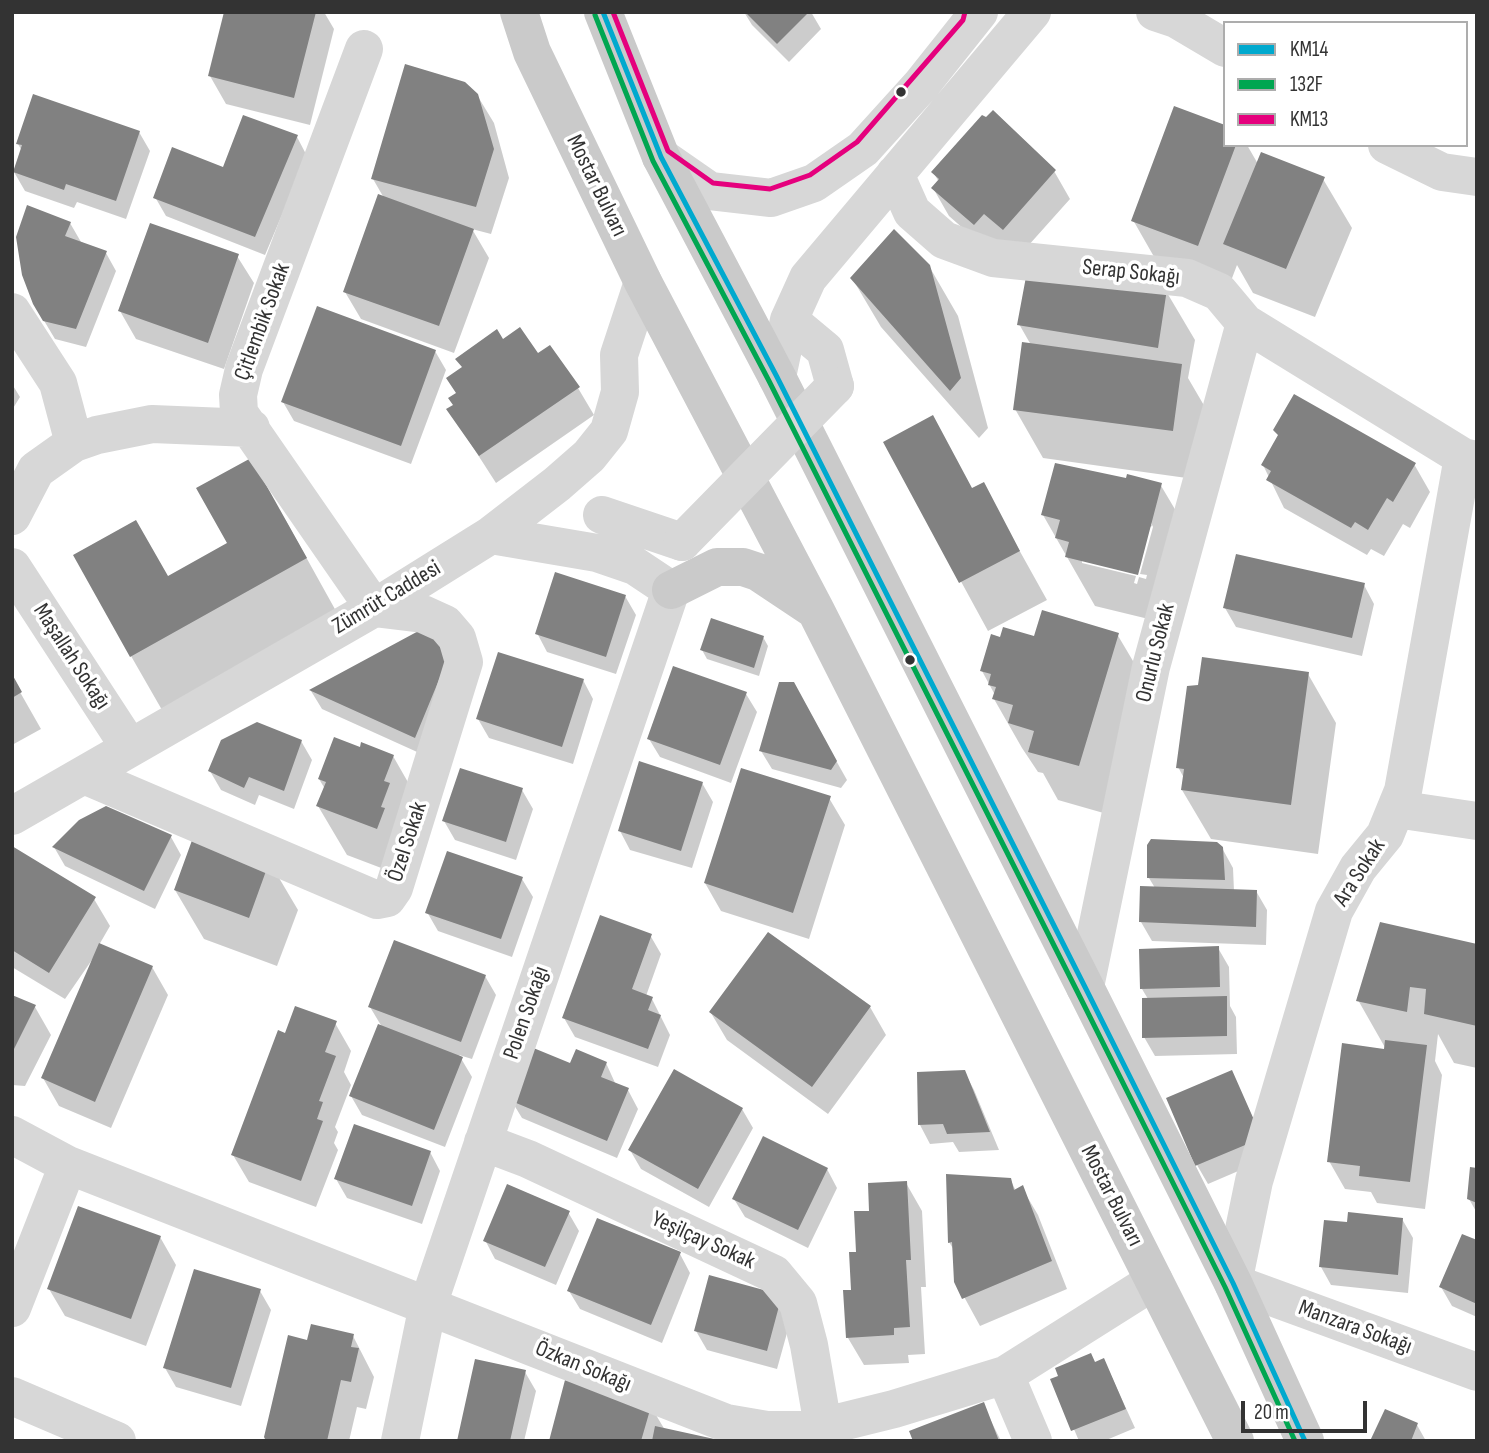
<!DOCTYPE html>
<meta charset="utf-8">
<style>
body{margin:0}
#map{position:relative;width:1489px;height:1453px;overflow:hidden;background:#fff;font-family:"Sofia Sans Condensed",sans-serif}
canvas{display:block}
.frame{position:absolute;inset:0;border:14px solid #333;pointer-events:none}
.legend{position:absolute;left:1223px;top:21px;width:245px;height:126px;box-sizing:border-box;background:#fff;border:2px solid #adadad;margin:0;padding:9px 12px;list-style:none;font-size:21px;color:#333}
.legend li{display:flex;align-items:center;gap:14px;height:35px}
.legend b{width:35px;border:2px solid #adadad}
.scale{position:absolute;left:1241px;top:1401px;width:126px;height:32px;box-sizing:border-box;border:4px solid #333;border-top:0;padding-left:9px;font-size:21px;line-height:24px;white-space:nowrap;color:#333;-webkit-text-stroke:5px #fff;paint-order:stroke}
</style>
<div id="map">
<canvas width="1489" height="1453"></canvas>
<div class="frame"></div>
<ul class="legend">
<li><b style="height:9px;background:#00a9ce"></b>KM14</li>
<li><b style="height:9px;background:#00a651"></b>132F</li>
<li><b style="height:9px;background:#e5007d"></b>KM13</li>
</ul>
<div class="scale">20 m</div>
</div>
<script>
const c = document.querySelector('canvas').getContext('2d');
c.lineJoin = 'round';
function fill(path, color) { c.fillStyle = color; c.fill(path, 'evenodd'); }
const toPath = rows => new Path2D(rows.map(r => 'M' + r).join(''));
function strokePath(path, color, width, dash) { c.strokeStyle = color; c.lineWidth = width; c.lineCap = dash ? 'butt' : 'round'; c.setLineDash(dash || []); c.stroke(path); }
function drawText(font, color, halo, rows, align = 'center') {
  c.font = font + ' "Sofia Sans Condensed",sans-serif'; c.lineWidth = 7; c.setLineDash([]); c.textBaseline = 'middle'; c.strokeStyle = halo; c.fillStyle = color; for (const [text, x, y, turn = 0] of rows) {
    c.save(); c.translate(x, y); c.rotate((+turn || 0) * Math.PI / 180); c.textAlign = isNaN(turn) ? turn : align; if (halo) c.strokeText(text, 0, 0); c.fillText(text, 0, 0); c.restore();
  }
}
const shadow = toPath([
 [226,12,324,12,334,29,310,125,226,104,210,76],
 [744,12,811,12,821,29,789,62,752,25],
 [477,95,494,123,509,178,491,234,472,229,489,258,454,353,361,319,345,292,384,198,373,179],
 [139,132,150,151,126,219,77,202,74,208,25,191,14,172,22,151,18,144],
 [297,137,307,156,265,255,166,216,155,197],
 [1225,145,1247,145,1258,164,1323,179,1352,228,1315,317,1253,293,1237,265,1226,294,1161,269,1133,220],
 [1054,171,1070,199,1019,256,990,252,949,216,933,188,939,182,933,172],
 [70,223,81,242,106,253,116,271,86,347,55,339,34,304],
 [237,256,254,283,224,369,136,339,120,311],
 [929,266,958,316,988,428,979,438,881,327,852,278],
 [1166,291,1195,340,1188,378,1209,414,1201,480,1043,458,1015,409,1031,345,1019,324],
 [503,341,538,356,578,388,594,415,496,483,449,410,455,406,463,368,458,359],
 [435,351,446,370,411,464,294,421,283,402],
 [12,384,20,397,12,410],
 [885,442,973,490,983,485,1047,600,988,631],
 [1414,464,1430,492,1410,528,1403,524,1384,556,1371,549,1367,555,1284,508,1263,465],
 [1160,484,1189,533,1165,623,1095,606,1043,515],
 [1149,518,1153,527,1140,574,1147,575,1146,579,1139,577,1137,584,1134,583,1136,576,1082,563,1082,559,1152,526],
 [286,521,341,620,166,717,131,656,168,578],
 [1364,585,1374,604,1362,656,1236,627,1225,608],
 [625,596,636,615,616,674,547,652,537,633],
 [1117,634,1146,683,1107,814,1058,800,1043,773,1038,772,1022,748,994,699,995,695,982,671,1001,639],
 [763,637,768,646,759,676,707,659,702,650],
 [449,654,426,756,322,709,311,691],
 [1308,674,1336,723,1318,854,1211,839,1182,790,1184,778,1178,767],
 [12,678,41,729,12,745],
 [583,680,593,699,573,764,489,738,478,719],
 [793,684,847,780,841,788,772,769,761,751],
 [746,694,757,712,731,783,660,757,649,739],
 [301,741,312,760,294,809,259,795,255,805,221,790,210,771],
 [361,750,393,756,421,805,405,877,347,855,318,806,325,789,319,779],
 [702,783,713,802,692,868,630,850,620,831],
 [522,790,533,809,516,860,455,840,444,821],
 [829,798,845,825,809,939,721,911,705,883],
 [171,837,181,855,155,909,65,866,54,847],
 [12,848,94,899,110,926,99,945,152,967,168,995,111,1128,59,1106,43,1078,96,954,65,999,12,967],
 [1222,848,1233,868,1234,891,1256,891,1267,910,1266,945,1152,941,1141,922,1155,888,1149,878],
 [269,861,298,910,277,966,204,939,175,890],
 [522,879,533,897,512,957,438,931,427,912],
 [650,935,661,954,646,996,652,999,670,1035,658,1067,575,1037,564,1018],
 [1477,946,1477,1068,1454,1063,1438,1034,1435,1061,1442,1075,1425,1209,1377,1203,1371,1192,1345,1189,1329,1161,1387,1051,1358,1000],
 [1218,948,1229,967,1230,1006,1236,1017,1237,1054,1155,1056,1144,1037,1148,999,1142,989],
 [485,976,496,995,472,1059,459,1055,472,1077,445,1147,362,1115,351,1096,382,1027,370,1007],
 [12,997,35,1007,51,1035,25,1086,12,1085],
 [870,1007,886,1035,828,1114,727,1040,711,1013],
 [335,1023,351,1051,344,1072,351,1085,335,1127,338,1132,334,1143,338,1150,316,1207,249,1182,233,1155,286,1035],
 [606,1063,616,1085,628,1090,638,1109,617,1158,522,1118,511,1100,571,1066],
 [964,1071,974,1090,999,1150,959,1152,953,1142,930,1144,920,1125,919,1073],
 [1232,1073,1271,1157,1208,1184,1197,1165],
 [742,1109,753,1128,709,1207,641,1169,630,1150],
 [430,1152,440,1171,422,1224,347,1198,336,1179],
 [827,1169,837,1188,808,1248,745,1217,734,1199],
 [1477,1170,1477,1213,1469,1199],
 [1010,1179,1016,1191,1022,1188,1038,1215,1067,1289,980,1326,956,1282,954,1250,949,1242],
 [906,1183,922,1211,926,1287,921,1287,925,1354,908,1355,909,1363,864,1365,848,1338,858,1253,871,1212],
 [568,1212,579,1231,556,1285,495,1259,485,1240],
 [1402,1219,1413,1238,1408,1293,1331,1285,1321,1267,1348,1224],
 [160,1237,176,1265,146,1346,65,1316,49,1289],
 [1477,1242,1477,1317,1452,1306,1441,1287],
 [680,1254,690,1273,662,1343,580,1309,569,1291],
 [711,1278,792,1315,777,1369,707,1350,696,1331],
 [260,1291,271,1310,241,1406,176,1387,165,1368],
 [353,1336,374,1377,366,1409,357,1407,349,1441,267,1441,309,1342],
 [1104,1360,1135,1428,1104,1441,1079,1441,1053,1380],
 [525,1372,536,1391,524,1441,459,1441],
 [650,1405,665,1430,714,1441,551,1441],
 [983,1405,1001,1441,915,1441],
 [1417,1425,1426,1441,1374,1441]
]);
const building = toPath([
 [224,12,316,12,294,98,208,76],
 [745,12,809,12,777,44],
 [405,64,465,82,478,94,494,149,476,207,371,179],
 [33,94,140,131,116,201,66,184,64,190,13,172,22,145,16,144],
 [1174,106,1225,125,1225,145,1236,145,1198,246,1131,221],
 [993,110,1056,170,1003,230,984,214,974,225,931,188,939,179,931,172,982,115,986,117],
 [243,115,298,135,255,237,153,198,172,147,223,167],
 [1261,152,1325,177,1286,269,1223,244],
 [378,194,474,229,439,326,343,292],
 [27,205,71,222,65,236,107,251,76,329,43,321,33,304,22,275,16,237],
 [150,223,239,254,208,343,118,311],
 [894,229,930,265,961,378,950,391,850,278],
 [1028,266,1167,289,1158,348,1017,325],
 [317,306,436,350,401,446,281,402],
 [520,327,538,353,550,345,580,387,479,456,446,409,453,405,448,398,456,393,446,378,462,367,455,359,497,329,503,339],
 [1022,342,1182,364,1173,431,1013,410],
 [1294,394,1416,463,1393,502,1387,498,1368,530,1355,522,1351,528,1266,480,1271,471,1261,465,1278,435,1273,430],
 [933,415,972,488,984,482,1020,551,959,583,883,442],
 [251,458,307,558,130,657,73,555,136,520,168,576,227,543,196,488],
 [1055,463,1126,478,1127,474,1162,483,1138,575,1065,557,1069,542,1055,538,1060,520,1041,515],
 [1236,554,1365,583,1352,638,1223,608],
 [555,572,626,595,606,657,535,634],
 [1042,610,1119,633,1079,766,1028,752,1034,731,1008,723,1013,705,992,699,996,687,988,685,991,674,980,671,991,634,1000,637,1003,627,1034,636],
 [711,618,764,636,754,668,700,650],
 [424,628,450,653,415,738,309,690],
 [498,652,584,679,562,747,476,719],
 [1202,657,1309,672,1291,805,1181,790,1184,769,1176,768,1187,686,1198,685],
 [673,666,747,692,720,765,647,739],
 [12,674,22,692,12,698],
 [779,682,794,682,837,761,831,770,759,751],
 [257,722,302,740,284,791,249,777,244,788,208,771,221,740],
 [334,737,360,747,361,742,394,755,384,781,390,783,381,807,385,808,377,829,316,806,326,782,318,779],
 [639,761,703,782,681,851,618,831],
 [460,768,523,788,506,842,442,821],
 [741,768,831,796,793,913,704,883],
 [106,806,172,835,144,891,52,847,79,820],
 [195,832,270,860,249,918,174,890],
 [1151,839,1217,842,1223,847,1225,880,1147,878,1147,845],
 [12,846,96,897,49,973,12,950],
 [447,851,523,877,501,939,425,913],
 [1140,886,1257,890,1256,927,1139,922],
 [600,915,652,934,632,989,653,997,648,1010,661,1015,648,1049,562,1018],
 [1380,922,1477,944,1477,1026,1424,1014,1426,989,1410,987,1407,1012,1356,1001],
 [768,932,871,1006,812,1087,709,1012],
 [394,940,486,975,461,1042,368,1007],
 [99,943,153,966,95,1102,41,1078],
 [1219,946,1220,987,1140,989,1139,949],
 [12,995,36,1005,12,1053],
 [1227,996,1227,1036,1142,1038,1142,998],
 [295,1006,337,1021,325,1052,336,1056,319,1101,323,1102,317,1119,323,1121,301,1181,231,1155,278,1030,285,1033],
 [378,1024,463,1057,434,1130,349,1096],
 [1385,1040,1427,1045,1410,1182,1359,1176,1360,1166,1327,1162,1342,1043,1384,1049],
 [531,1047,570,1063,576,1049,607,1062,601,1077,629,1088,607,1141,509,1100],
 [674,1069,743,1108,698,1189,628,1150],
 [965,1070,990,1132,947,1134,943,1124,918,1125,917,1072],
 [1232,1070,1262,1138,1195,1166,1166,1098],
 [354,1124,431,1151,412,1206,334,1179],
 [763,1136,828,1168,798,1230,732,1199],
 [1470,1167,1477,1168,1477,1203,1467,1199],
 [946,1174,1011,1178,1014,1190,1023,1185,1052,1261,962,1299,954,1282,952,1242,948,1243],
 [907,1181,911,1260,906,1260,910,1327,894,1328,894,1335,846,1338,843,1290,851,1290,849,1252,856,1252,854,1211,869,1211,868,1183],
 [507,1184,570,1211,545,1267,483,1241],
 [78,1206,161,1236,131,1319,47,1289],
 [1348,1212,1403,1218,1398,1275,1319,1267,1324,1220,1347,1222],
 [597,1218,681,1252,651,1325,567,1291],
 [1462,1234,1477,1240,1477,1304,1439,1287],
 [194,1269,261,1289,231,1388,163,1368],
 [709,1275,782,1295,767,1351,694,1331],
 [311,1324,354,1334,351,1347,359,1348,351,1382,341,1380,327,1441,266,1441,264,1437,288,1335,307,1340],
 [1091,1353,1095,1362,1104,1358,1126,1409,1071,1431,1050,1379,1058,1376,1055,1368],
 [475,1359,526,1370,510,1441,457,1441],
 [565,1380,652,1403,641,1441,549,1441],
 [984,1402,999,1441,913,1441,909,1431],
 [1385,1409,1418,1423,1411,1441,1370,1441],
 [655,1426,719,1440,719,1441,652,1441]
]);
const minor = toPath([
 [1155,12,1176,19,1225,48],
 [1387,145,1442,172,1477,177],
 [661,157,710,191,771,198,814,183,863,149,921,85,979,12],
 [895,174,912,212,944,240,993,258,1187,278,1219,292,1245,323,1463,457,1477,460],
 [12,312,58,383,74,443],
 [789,320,825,350,835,386],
 [777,377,789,320,808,278,1032,12],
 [1463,457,1403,791,1385,835,1358,868,1334,911,1254,1181,1233,1283,1477,1372],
 [602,515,682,542],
 [12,516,36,470,74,443,97,435,152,424,251,428],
 [12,567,130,748],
 [84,775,377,900,387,898,394,888,464,662,457,638,445,624,423,614,374,608,239,413,238,395,244,369,364,49],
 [1396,809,1477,821],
 [12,816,374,608,491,535,557,484,589,456,609,431,620,392,619,355,643,282],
 [1085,987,1151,667,1245,323],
 [12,1135,68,1165,726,1423,767,1430,809,1430,894,1409,1005,1375,1154,1281],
 [483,1142,528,1159,774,1274,798,1303,809,1345,823,1426],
 [12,1308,68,1165],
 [1005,1375,1033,1441],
 [12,1396,117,1441],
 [400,1441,428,1305,671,590,635,566,597,553,491,535]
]);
const major = toPath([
 [519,12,532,52,643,282,816,611,1235,1441],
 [603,12,661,157,777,377,1085,987,1233,1283,1305,1441],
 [671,590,717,567,743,567,758,572,812,608]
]);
const minorBridge = toPath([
 [682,542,835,386]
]);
const bus1 = toPath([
 [603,12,661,157,777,377,1085,987,1233,1283,1305,1441]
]);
const bus2 = toPath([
 [595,15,653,161,769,381,1077,991,1225,1287,1295,1441]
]);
const bus3 = toPath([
 [613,12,668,151,713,183,770,189,810,175,857,142,963,20,965,12]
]);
const markers = [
 [901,92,6,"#333"],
 [910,660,6,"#333"]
];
const streetNames = [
 ["Mostar Bulvarı",596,186,64],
 ["Serap Sokağı",1131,273,6],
 ["Çitlembik Sokak",263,322,-70],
 ["Zümrüt Caddesi",387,598,-31],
 ["Onurlu Sokak",1156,653,-76],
 ["Maşallah Sokağı",71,657,57],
 ["Özel Sokak",408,842,-72],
 ["Ara Sokak",1360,873,-57],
 ["Polen Sokağı",527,1013,-71],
 ["Mostar Bulvarı",1111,1196,63],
 ["Yeşilçay Sokak",703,1241,24],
 ["Manzara Sokağı",1355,1328,20],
 ["Özkan Sokağı",583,1367,22]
];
fill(shadow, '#0003');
fill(building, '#818181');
strokePath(minor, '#d7d7d7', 38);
strokePath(major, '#cacaca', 38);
strokePath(minorBridge, '#d7d7d7', 38);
strokePath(bus1, '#00a9ce', 5);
strokePath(bus2, '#00a651', 5);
strokePath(bus3, '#e5007d', 5);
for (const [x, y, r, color] of markers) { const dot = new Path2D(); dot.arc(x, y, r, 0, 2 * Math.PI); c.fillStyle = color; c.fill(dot); strokePath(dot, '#fff', 2.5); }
drawText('23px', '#333', '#fff', streetNames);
</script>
